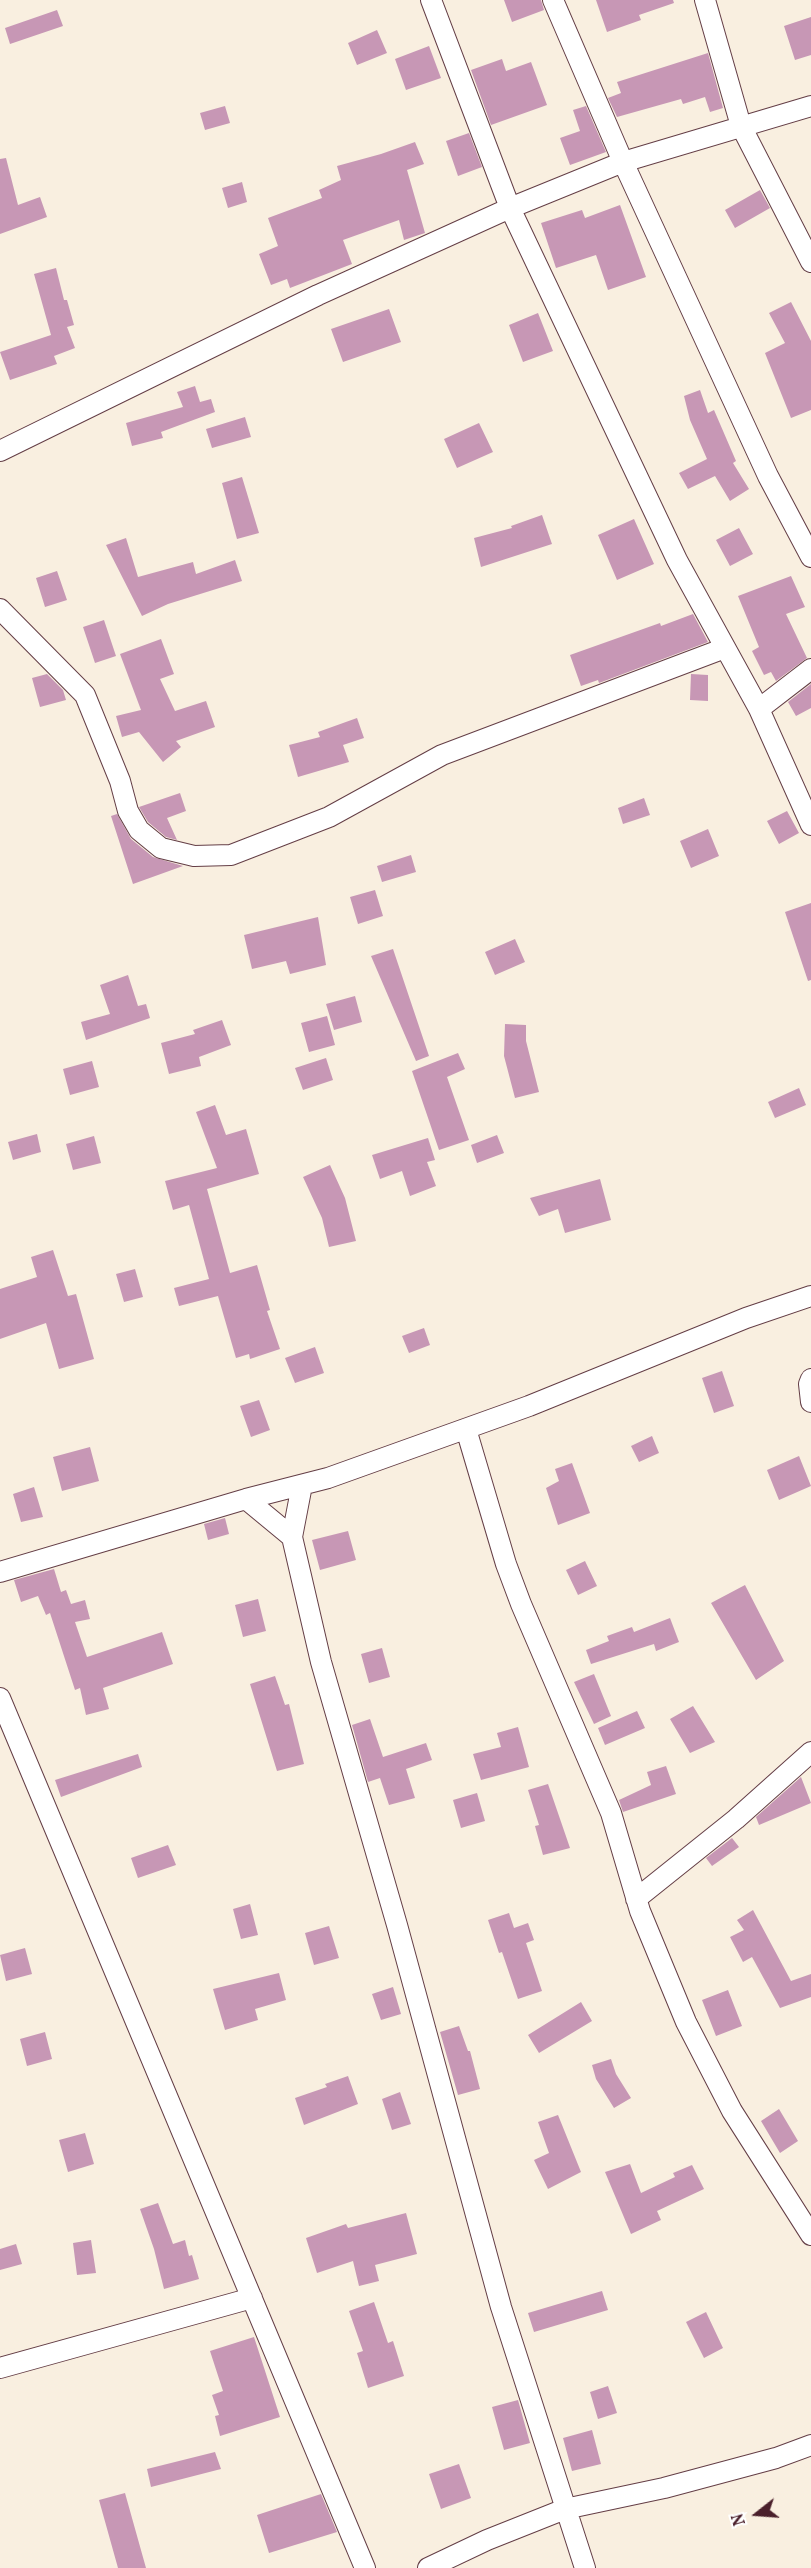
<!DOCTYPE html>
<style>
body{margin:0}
#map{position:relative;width:811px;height:2568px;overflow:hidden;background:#f9efe0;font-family:Vollkorn,serif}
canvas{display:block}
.north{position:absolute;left:727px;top:2484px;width:60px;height:60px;-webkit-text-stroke:4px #fff;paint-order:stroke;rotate:253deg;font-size:16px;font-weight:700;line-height:24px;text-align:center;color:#4a1f2b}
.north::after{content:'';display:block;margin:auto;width:21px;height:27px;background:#4a1f2b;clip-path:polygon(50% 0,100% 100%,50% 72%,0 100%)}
</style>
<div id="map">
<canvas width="811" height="2568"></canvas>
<div class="north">N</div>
</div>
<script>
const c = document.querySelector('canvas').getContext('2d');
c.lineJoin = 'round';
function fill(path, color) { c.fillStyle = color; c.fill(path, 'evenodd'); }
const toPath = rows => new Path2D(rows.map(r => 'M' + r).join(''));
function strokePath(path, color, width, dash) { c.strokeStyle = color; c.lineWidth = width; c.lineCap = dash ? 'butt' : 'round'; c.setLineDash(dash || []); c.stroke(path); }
const building = toPath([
 [504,0,541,0,544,10,512,22],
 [596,0,673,0,674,3,639,15,641,20,607,32],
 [57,10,63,26,10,44,5,28],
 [811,17,811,55,795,60,784,26],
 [377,30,387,53,357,65,348,43],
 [429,46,441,78,406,90,395,59],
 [708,53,723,108,710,112,705,97,683,104,681,99,617,117,608,98,621,93,617,82],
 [502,59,506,71,531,62,547,105,491,125,471,70],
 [225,106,230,123,205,130,200,113],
 [586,106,606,152,570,165,560,138,580,131,573,110],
 [469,133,482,167,458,176,446,141],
 [415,142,424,164,407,170,425,233,404,240,399,220,343,240,352,264,290,288,287,279,271,285,259,254,278,246,268,218,322,198,319,190,341,180,337,166,381,154],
 [6,158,18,205,40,197,47,217,0,234,0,159],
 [242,182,247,202,228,208,222,188],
 [760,190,770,208,735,228,725,210],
 [620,205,646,277,608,290,596,255,556,268,541,223,582,210,585,218],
 [56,268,64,300,67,300,74,325,67,327,75,348,54,356,57,364,10,380,0,352,51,335,34,274],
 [791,302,811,341,811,410,791,418,765,353,785,343,769,313],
 [389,309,401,342,343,362,331,329],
 [538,313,553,351,523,362,509,325],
 [195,386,200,402,211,399,215,412,161,432,163,438,132,446,126,423,183,407,177,392],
 [700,390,708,413,714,410,736,461,733,463,749,489,730,501,715,476,688,489,679,473,707,459,690,420,684,396],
 [245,417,251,437,212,448,206,429],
 [479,423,493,452,457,468,444,439],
 [242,477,259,533,237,539,222,483],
 [542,515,552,544,481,567,474,538,512,528,511,526],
 [634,519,654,564,617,580,598,535],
 [739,528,753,554,730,566,716,540],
 [126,538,138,577,193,562,196,574,235,560,242,581,168,604,142,616,106,545],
 [57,571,67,600,45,607,36,578],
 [791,576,805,607,786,614,807,658,776,681,771,672,764,675,752,651,759,647,738,596],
 [693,614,708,642,599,683,598,680,581,686,570,655,660,623,661,626],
 [104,620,116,656,95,663,83,627],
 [161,639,174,674,160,679,175,711,206,701,215,727,176,741,181,747,163,762,139,732,122,737,116,716,141,710,120,654],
 [47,674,63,690,66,700,40,707,32,678],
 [691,674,708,675,708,701,690,700],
 [811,684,811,708,796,716,788,702],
 [357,718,364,738,343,745,349,762,298,777,289,745,320,737,318,732],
 [180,793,186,811,167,818,177,840,166,837,148,822,139,807],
 [644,798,650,815,623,824,618,808],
 [787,811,799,833,779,844,767,821],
 [117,814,131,839,153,857,183,866,133,884,111,816],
 [708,829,719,856,691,868,680,841],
 [411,855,416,872,382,882,377,866],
 [375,890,383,916,358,924,350,897],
 [811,903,811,980,808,981,785,912],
 [318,917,326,965,290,974,286,961,252,969,244,935],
 [515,939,525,962,495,975,485,952],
 [393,949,429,1056,416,1061,371,956],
 [128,975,138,1006,146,1004,150,1018,86,1040,81,1022,110,1014,100,985],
 [355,996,362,1022,334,1030,326,1004],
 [327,1016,335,1045,309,1052,301,1023],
 [222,1020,231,1045,199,1057,201,1066,169,1074,161,1043,195,1034,193,1030],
 [505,1024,526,1025,526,1041,539,1092,515,1098,504,1056],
 [458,1053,465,1069,447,1077,469,1140,439,1150,412,1071],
 [326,1058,333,1080,303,1090,295,1068],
 [92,1061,99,1087,70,1095,63,1069],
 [799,1088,806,1105,775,1118,768,1102],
 [215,1105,226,1135,246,1129,259,1174,207,1189,230,1273,257,1265,270,1310,267,1311,280,1349,250,1359,249,1354,236,1358,218,1296,179,1306,174,1288,209,1279,189,1205,173,1210,165,1181,217,1168,196,1112],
 [37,1134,41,1152,13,1160,8,1142],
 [497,1135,504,1153,477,1163,471,1145],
 [94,1136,101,1163,73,1170,66,1144],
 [428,1138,435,1160,427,1162,436,1186,410,1196,402,1171,380,1179,372,1155],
 [330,1165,345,1198,356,1241,329,1247,322,1218,303,1177],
 [600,1179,611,1220,565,1233,558,1209,539,1216,530,1198],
 [53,1250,68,1296,76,1294,94,1359,59,1369,46,1323,0,1339,0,1289,37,1277,31,1257],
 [135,1269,143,1297,124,1302,116,1274],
 [424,1328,430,1345,409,1353,402,1336],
 [315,1347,324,1373,295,1383,285,1358],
 [722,1371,734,1406,714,1413,702,1378],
 [259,1400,270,1430,251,1437,240,1406],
 [652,1436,659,1453,639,1462,631,1446],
 [90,1447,99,1481,62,1491,53,1457],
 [799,1456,811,1486,779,1500,767,1470],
 [572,1463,590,1513,558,1525,546,1488,559,1481,555,1469],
 [34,1487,43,1517,21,1522,13,1494],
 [225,1518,229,1534,208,1540,204,1524],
 [348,1531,356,1560,320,1570,312,1540],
 [585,1561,597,1586,578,1595,566,1570],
 [54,1569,61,1592,66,1590,71,1604,85,1600,90,1619,75,1622,87,1657,162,1632,173,1664,103,1688,109,1709,86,1715,80,1688,75,1690,50,1613,46,1615,38,1596,21,1602,14,1580],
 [745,1585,784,1661,756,1680,711,1603],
 [258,1599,266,1631,243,1637,235,1605],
 [670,1618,679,1642,656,1651,654,1644,591,1664,586,1650,609,1641,607,1636,632,1627,634,1632],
 [382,1648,390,1677,369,1683,361,1654],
 [594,1674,611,1716,594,1724,574,1682],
 [275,1676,285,1705,289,1704,304,1764,277,1771,250,1684],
 [693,1706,715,1742,690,1753,670,1719],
 [637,1711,645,1728,605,1745,598,1728],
 [370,1719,383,1757,426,1743,432,1760,406,1769,415,1798,389,1805,380,1778,368,1782,352,1725],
 [518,1727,529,1767,481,1780,473,1754,501,1747,497,1733],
 [138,1754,142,1767,61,1797,55,1780],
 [666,1766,676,1794,623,1812,619,1800,651,1785,647,1772],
 [801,1777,811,1803,759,1825,756,1817],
 [548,1784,570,1848,543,1855,535,1826,539,1825,528,1790],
 [477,1793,485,1821,461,1828,453,1800],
 [732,1838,739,1847,712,1866,706,1858],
 [168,1845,176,1865,138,1878,131,1858],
 [250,1904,258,1935,241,1939,233,1909],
 [753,1910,791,1981,811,1974,811,1997,780,2008,752,1957,743,1962,730,1937,744,1930,737,1920],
 [509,1913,514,1928,528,1923,534,1940,526,1943,542,1991,518,1999,502,1952,499,1953,488,1920],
 [329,1926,339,1958,314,1965,305,1933],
 [25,1948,32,1974,6,1981,0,1955],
 [279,1973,286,2000,255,2009,258,2020,225,2030,213,1989],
 [393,1987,401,2014,381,2020,372,1994],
 [728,1990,742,2026,716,2036,702,2000],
 [581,2002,592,2021,539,2053,528,2035],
 [459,2026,468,2051,470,2051,480,2089,458,2095,440,2032],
 [45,2032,52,2059,27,2066,20,2039],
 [611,2059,616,2074,631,2098,614,2108,596,2079,592,2065],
 [348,2076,358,2104,304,2125,295,2098,327,2087,325,2084],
 [400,2092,411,2124,392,2130,382,2099],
 [779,2109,798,2141,780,2153,761,2121],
 [558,2115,581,2172,548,2189,534,2160,549,2153,538,2122],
 [85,2133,94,2164,68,2172,59,2140],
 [630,2164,641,2193,675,2177,673,2173,692,2165,704,2189,657,2211,661,2220,631,2234,605,2172],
 [158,2203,173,2244,185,2240,189,2256,192,2255,199,2279,164,2289,154,2249,140,2209],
 [406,2213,417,2254,375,2265,379,2281,359,2286,353,2261,317,2273,306,2238,346,2224,348,2228],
 [91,2240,96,2273,77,2275,73,2243],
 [16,2244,22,2264,0,2270,0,2249],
 [602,2291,608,2310,534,2332,528,2313],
 [374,2302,388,2343,393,2341,404,2376,368,2388,357,2353,363,2351,349,2311],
 [706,2312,723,2348,704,2358,686,2322],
 [254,2337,280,2417,220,2436,215,2416,219,2415,212,2395,223,2391,210,2351],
 [608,2386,617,2413,598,2419,590,2392],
 [518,2400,530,2443,504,2450,492,2407],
 [592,2430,601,2464,572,2471,563,2438],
 [215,2452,221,2469,151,2487,147,2469],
 [459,2464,471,2498,441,2509,429,2474],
 [125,2493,146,2568,118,2568,99,2500],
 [321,2494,337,2532,269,2553,257,2515]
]);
const minor = toPath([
 [431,0,510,208,677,560,759,709,811,825],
 [553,0,623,162,768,476,811,557],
 [705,0,741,126,811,262],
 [0,451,318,295,510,208,623,162,811,106],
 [0,609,85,695,120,781,128,811,139,830,161,848,194,856,231,855,329,817,442,755,725,648],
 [759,709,811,669],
 [811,1379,809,1384,811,1402],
 [466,1429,506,1564,521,1604,611,1813,640,1911,686,2022,732,2111,811,2235],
 [302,1485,292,1537,321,1662,397,1925,501,2307,585,2568],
 [246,1499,292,1537],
 [0,1572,246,1499,328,1478,529,1406,746,1318,811,1296],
 [0,1698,365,2568],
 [636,1899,736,1819,811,1752],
 [0,2368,252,2298],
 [428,2568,487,2540,565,2509,664,2488,776,2458,811,2445]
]);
fill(building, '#c797b5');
strokePath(minor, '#643e46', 22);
strokePath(minor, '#fff', 20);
</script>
